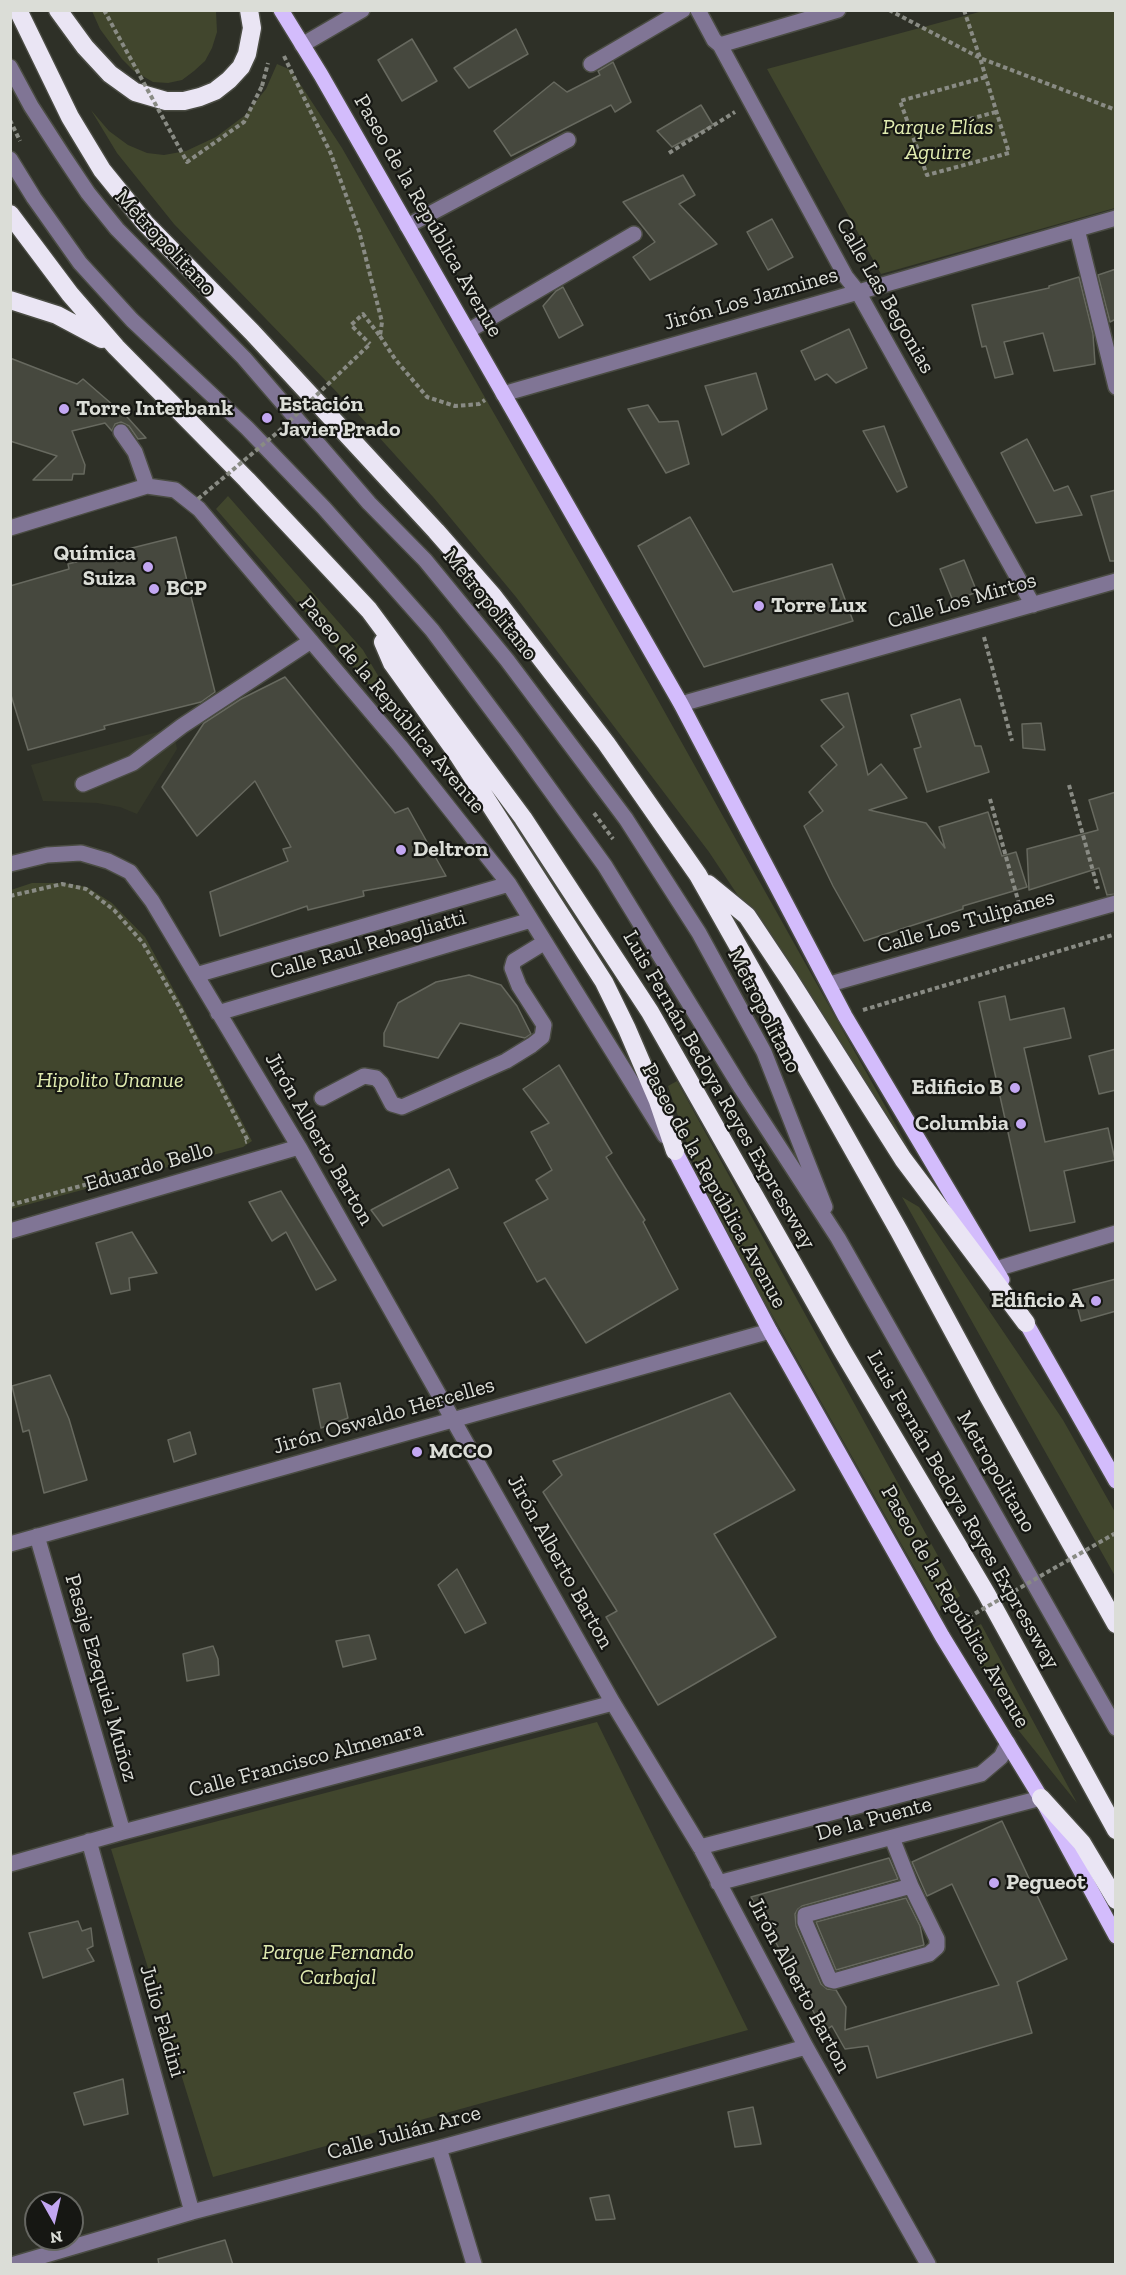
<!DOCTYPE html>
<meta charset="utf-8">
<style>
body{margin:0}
#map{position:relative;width:1126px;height:2275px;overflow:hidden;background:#2e3027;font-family:"Zilla Slab",serif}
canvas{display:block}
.frame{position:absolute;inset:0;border:12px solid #dbddd7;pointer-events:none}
.north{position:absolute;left:24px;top:2191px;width:60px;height:60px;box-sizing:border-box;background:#161713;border:2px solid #656661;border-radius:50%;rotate:172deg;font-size:16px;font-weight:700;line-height:24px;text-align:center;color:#dbddd7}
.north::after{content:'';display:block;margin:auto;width:21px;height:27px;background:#c3a7f2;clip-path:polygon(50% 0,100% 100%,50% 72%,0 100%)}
</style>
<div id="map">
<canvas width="1126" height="2275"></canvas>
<div class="frame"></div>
<div class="north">N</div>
</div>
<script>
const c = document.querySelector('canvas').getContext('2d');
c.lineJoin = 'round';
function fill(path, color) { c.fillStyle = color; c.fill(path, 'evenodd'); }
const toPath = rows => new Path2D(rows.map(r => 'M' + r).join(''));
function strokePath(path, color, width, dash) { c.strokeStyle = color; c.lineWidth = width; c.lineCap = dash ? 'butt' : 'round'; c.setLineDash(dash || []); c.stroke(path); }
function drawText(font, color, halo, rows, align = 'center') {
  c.font = font + ' "Zilla Slab",serif'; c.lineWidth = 4.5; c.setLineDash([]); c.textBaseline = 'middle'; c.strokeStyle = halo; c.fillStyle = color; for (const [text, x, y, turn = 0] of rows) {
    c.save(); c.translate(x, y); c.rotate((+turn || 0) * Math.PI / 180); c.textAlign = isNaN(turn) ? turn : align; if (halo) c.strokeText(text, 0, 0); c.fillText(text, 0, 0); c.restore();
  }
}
const built = toPath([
 [173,728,177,749,137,814,120,807,97,803,43,801,31,765]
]);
const green = toPath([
 [92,11,216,11,217,32,212,48,205,61,194,71,182,80,168,83,153,82,134,71,122,59,100,29],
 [983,11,1115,11,1115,208,881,274,767,69],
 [277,64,291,70,342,148,649,684,922,1172,709,852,516,597,434,498,358,414,174,224,117,153,91,110,109,131,128,145,147,153,164,155,186,151,216,137,244,116,266,89],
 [228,496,363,650,411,732,402,724,216,509],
 [32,883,63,883,87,887,112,903,145,937,182,1005,252,1141,243,1147,11,1209,11,890],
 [677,1081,960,1596,939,1611,704,1194,668,1086],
 [902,1197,919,1207,1063,1420,1115,1512,1115,1576],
 [981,1624,1077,1803,1015,1726,961,1634],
 [597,1722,748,2030,213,2177,111,1849]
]);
const building = toPath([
 [516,29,528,54,469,88,454,68,516,29],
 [412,39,437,81,402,101,378,60,412,39],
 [613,62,631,102,615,112,611,105,511,156,494,131,554,82,567,92,600,75,598,71,613,62],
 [701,105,713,125,672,147,657,131,701,105],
 [683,175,695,195,679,204,717,244,650,280,633,257,655,242,623,202,683,175],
 [772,219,793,257,768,270,747,232,772,219],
 [1116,269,1116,319,1110,322,1098,275,1116,269],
 [1079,277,1093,334,1095,364,1054,371,1043,333,1004,342,1013,374,995,378,986,346,982,347,972,305,1049,288,1049,286,1079,277],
 [563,287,583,325,559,338,543,306,556,291,563,287],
 [849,329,867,368,836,383,827,374,815,380,801,351,849,329],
 [10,358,77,384,83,379,128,418,146,438,138,439,129,426,121,422,115,424,112,431,105,423,72,431,85,465,84,474,73,474,72,480,33,480,57,456,10,441,10,358],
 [756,373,767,409,722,435,705,386,756,373],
 [648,405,659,422,678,421,689,464,666,473,628,409,648,405],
 [884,426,907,487,897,492,863,431,884,426],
 [1027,439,1054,491,1068,486,1082,515,1036,523,1001,453,1027,439],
 [1116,490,1116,561,1110,561,1091,496,1116,490],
 [690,517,733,592,832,564,853,621,704,667,638,546,690,517],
 [176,537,215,692,201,702,104,726,105,729,28,750,10,692,10,586,69,569,68,564,176,537],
 [964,560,977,592,953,601,940,569,964,560],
 [285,677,395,813,408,808,446,876,363,891,364,896,308,910,307,906,220,936,210,892,288,861,283,849,291,847,255,781,197,836,162,787,204,723,241,699,285,677],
 [848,693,868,775,881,764,907,798,869,810,926,823,945,848,939,827,988,812,1002,856,1016,852,1027,887,963,906,963,909,864,941,833,886,804,826,823,811,809,792,837,765,821,746,844,727,821,700,848,693],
 [960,699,975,746,981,746,989,772,927,792,914,749,921,747,911,715,960,699],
 [1041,723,1045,750,1023,748,1022,724,1041,723],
 [1116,792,1116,894,1107,895,1099,868,1029,890,1027,849,1098,830,1089,800,1116,792],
 [469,975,501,985,517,1006,531,1034,525,1038,460,1023,438,1058,384,1046,384,1033,398,1003,436,982,469,975],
 [1005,996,1010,1020,1064,1008,1071,1038,1024,1048,1045,1142,1108,1128,1115,1160,1064,1171,1075,1222,1030,1231,979,1002,1005,996],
 [1116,1049,1116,1090,1099,1094,1089,1056,1116,1049],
 [559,1065,612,1153,606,1157,645,1220,643,1222,678,1289,586,1343,545,1278,537,1282,504,1223,548,1199,536,1180,552,1170,531,1132,549,1123,523,1089,559,1065],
 [449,1169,458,1188,383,1226,371,1210,449,1169],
 [281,1191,300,1222,336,1280,316,1290,286,1232,272,1241,249,1202,281,1191],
 [132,1232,157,1273,129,1278,130,1290,111,1294,96,1243,132,1232],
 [1116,1279,1116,1311,1081,1321,1073,1290,1116,1279],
 [50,1375,69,1419,87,1480,44,1493,29,1430,23,1432,12,1386,50,1375],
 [340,1383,348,1418,321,1428,313,1389,340,1383],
 [730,1393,795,1490,714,1534,776,1637,658,1705,606,1617,617,1611,543,1492,562,1475,553,1461,730,1393],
 [190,1432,196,1454,174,1462,168,1440,190,1432],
 [457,1569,486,1623,465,1633,438,1585,457,1569],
 [369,1635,376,1659,343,1667,336,1641,369,1635],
 [213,1646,218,1659,219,1675,187,1681,183,1654,213,1646],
 [1002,1821,1067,1959,1017,1982,1032,2033,877,2078,868,2046,845,2049,832,2026,824,2031,751,1897,889,1858,898,1879,802,1906,798,1909,795,1914,796,1926,821,1984,827,1989,836,1990,846,2007,845,2030,999,1985,952,1884,927,1896,912,1862,1002,1821],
 [906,1898,920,1926,924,1945,836,1970,816,1922,906,1898],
 [78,1921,82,1931,91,1928,93,1946,87,1949,94,1961,43,1978,29,1933,78,1921],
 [123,2079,128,2114,84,2125,74,2093,123,2079],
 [753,2107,761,2144,735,2147,728,2112,753,2107],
 [609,2195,615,2219,596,2220,590,2198,609,2195],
 [225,2240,233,2265,159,2265,158,2259,225,2240]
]);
const path = toPath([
 [889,10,980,58,1116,110],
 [964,10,980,58,1009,153,927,175,900,101,986,77],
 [284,56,331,154,359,231,382,322,380,336,363,314,351,325,370,344],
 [262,86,268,63],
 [970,119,996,112],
 [10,120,20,141],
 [669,153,735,112],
 [380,336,395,359,427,397,455,406,479,404,485,400],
 [984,637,1012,741],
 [1069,785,1098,889],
 [990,799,1021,911],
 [594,813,613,839],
 [10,896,62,884,86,889,114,910,143,943,181,1010,248,1141,245,1142],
 [863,1010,1116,934],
 [10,1205,159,1165],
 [1114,1534,1116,1533]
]);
const minor = toPath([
 [698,10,714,40,720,45,846,277,858,292,1033,605],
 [302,45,362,10],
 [720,45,838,10],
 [591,64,683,10],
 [10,67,31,106,62,154,88,193,117,229,244,358,369,503,425,560,507,660,626,819,699,933,764,1052,825,1207],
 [10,159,34,198,80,263,132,320,247,428,324,508,432,630,515,741,605,866,741,1088,838,1238,1116,1728],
 [407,226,568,140],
 [1077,229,1116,387],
 [468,331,634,234],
 [503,394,1116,218],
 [121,432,135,452,147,486],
 [10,528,147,486,175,490,199,509,400,746,509,884,665,1136],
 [681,704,1116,581],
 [83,784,133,763,182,726,311,641],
 [10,864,47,855,81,853,108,861,130,872,152,901,299,1147,613,1703,700,1847,806,2047,928,2264],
 [196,975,509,884],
 [830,984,1116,903],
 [218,1013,531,920],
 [322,1098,364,1076,376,1078,381,1083,392,1104,402,1107,506,1061,532,1045,542,1037,544,1025,519,986,512,968,514,961,545,942],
 [10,1231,299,1147],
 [996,1269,1116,1233],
 [37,1536,123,1832],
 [10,1544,770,1331],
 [892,1838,911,1886,937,1939,937,1947,929,1954,834,1981,830,1980,805,1922,805,1915,911,1886],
 [89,1841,192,2212],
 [700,1847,981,1774,1001,1757,1008,1743],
 [10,1864,123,1832,613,1703],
 [718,1883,1041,1798],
 [439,2148,474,2264],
 [15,2264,192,2212,439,2148,806,2047]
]);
const major = toPath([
 [281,10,321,75,681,704,845,1016,1002,1280],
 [675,1151,770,1331,942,1636,1041,1798,1116,1936],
 [1021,1314,1116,1481]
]);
const highway = toPath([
 [18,10,70,117,102,170,145,223,252,332,436,531,493,596,606,743,698,875,899,1231,988,1396,1116,1624],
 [58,10,85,47,110,74,135,92,166,101,184,101,200,97,215,91,229,80,241,67,247,54,252,28,249,10],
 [10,214,70,294,116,347,247,480,369,610,523,818,650,1012,842,1350,986,1593,1116,1830],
 [10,300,57,315,102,339],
 [383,642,392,663,458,755,604,982,627,1029,658,1101,675,1151],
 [708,884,747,916,789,979,903,1159,1026,1323],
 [1041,1798,1082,1843,1116,1900]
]);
const pathBridge = toPath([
 [104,10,187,162,244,122,262,86],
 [198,499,278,432,370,344],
 [962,1621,1114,1534]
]);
const markers = [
 [64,409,6,"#c3a7f2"],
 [267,418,6,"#c3a7f2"],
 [148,567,6,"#c3a7f2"],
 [154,589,6,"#c3a7f2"],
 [759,606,6,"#c3a7f2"],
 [401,850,6,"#c3a7f2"],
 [1015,1088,6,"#c3a7f2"],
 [1021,1124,6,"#c3a7f2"],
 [1096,1301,6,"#c3a7f2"],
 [417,1452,6,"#c3a7f2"],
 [994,1883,6,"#c3a7f2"]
];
const parkNames = [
 ["Parque Elías",938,128],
 ["Aguirre",938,153],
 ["Hipolito Unanue",110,1081],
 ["Parque Fernando",338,1953],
 ["Carbajal",338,1978]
];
const streetNames = [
 ["Paseo de la República Avenue",428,216,60],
 ["Metropolitano",165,243,47],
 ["Calle Las Begonias",885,296,60],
 ["Jirón Los Jazmines",751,299,-16],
 ["Calle Los Mirtos",962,601,-16],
 ["Metropolitano",490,605,51],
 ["Paseo de la República Avenue",392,705,50],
 ["Calle Los Tulipanes",966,922,-16],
 ["Calle Raul Rebagliatti",368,945,-16],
 ["Metropolitano",764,1011,63],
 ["Luis Fernán Bedoya Reyes Expressway",719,1090,60],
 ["Jirón Alberto Barton",319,1139,60],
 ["Eduardo Bello",149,1167,-16],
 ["Paseo de la República Avenue",714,1186,61],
 ["Jirón Oswaldo Hercelles",384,1416,-16],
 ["Metropolitano",996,1472,60],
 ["Luis Fernán Bedoya Reyes Expressway",963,1510,60],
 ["Jirón Alberto Barton",560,1562,61],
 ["Paseo de la República Avenue",955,1607,60],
 ["Pasaje Ezequiel Muñoz",101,1678,74],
 ["Calle Francisco Almenara",306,1760,-15],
 ["De la Puente",874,1819,-15],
 ["Jirón Alberto Barton",799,1985,62],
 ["Julio Faldini",162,2021,74],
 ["Calle Julián Arce",404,2133,-15]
];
const poiNames = [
 ["Estación",279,405],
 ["Javier Prado",279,430],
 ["Torre Interbank",76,409],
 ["Química",136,554,"right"],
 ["Suiza",136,579,"right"],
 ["BCP",166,589],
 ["Torre Lux",771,606],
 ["Deltron",413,850],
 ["Edificio B",1003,1088,"right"],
 ["Columbia",1009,1124,"right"],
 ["Edificio A",1084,1301,"right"],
 ["MCCO",429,1452],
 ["Pegueot",1006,1883]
];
fill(built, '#353829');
fill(green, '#41462d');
fill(building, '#46483e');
strokePath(building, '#67695f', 1.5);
strokePath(minor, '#4a4c43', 18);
strokePath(major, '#4a4c43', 18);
strokePath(highway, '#4a4c43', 21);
strokePath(path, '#898b84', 4, [4.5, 3]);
strokePath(minor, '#807595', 15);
strokePath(major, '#d3bcfc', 15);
strokePath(highway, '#eae5f4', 18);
strokePath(pathBridge, '#898b84', 4, [4.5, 3]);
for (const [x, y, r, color] of markers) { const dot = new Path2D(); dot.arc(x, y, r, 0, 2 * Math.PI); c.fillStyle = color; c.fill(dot); strokePath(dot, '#161713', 2); }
drawText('italic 22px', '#e0ebb0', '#161713', parkNames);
drawText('22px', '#dbddd7', '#161713', streetNames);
drawText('bold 22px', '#dbddd7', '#161713', poiNames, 'left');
</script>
